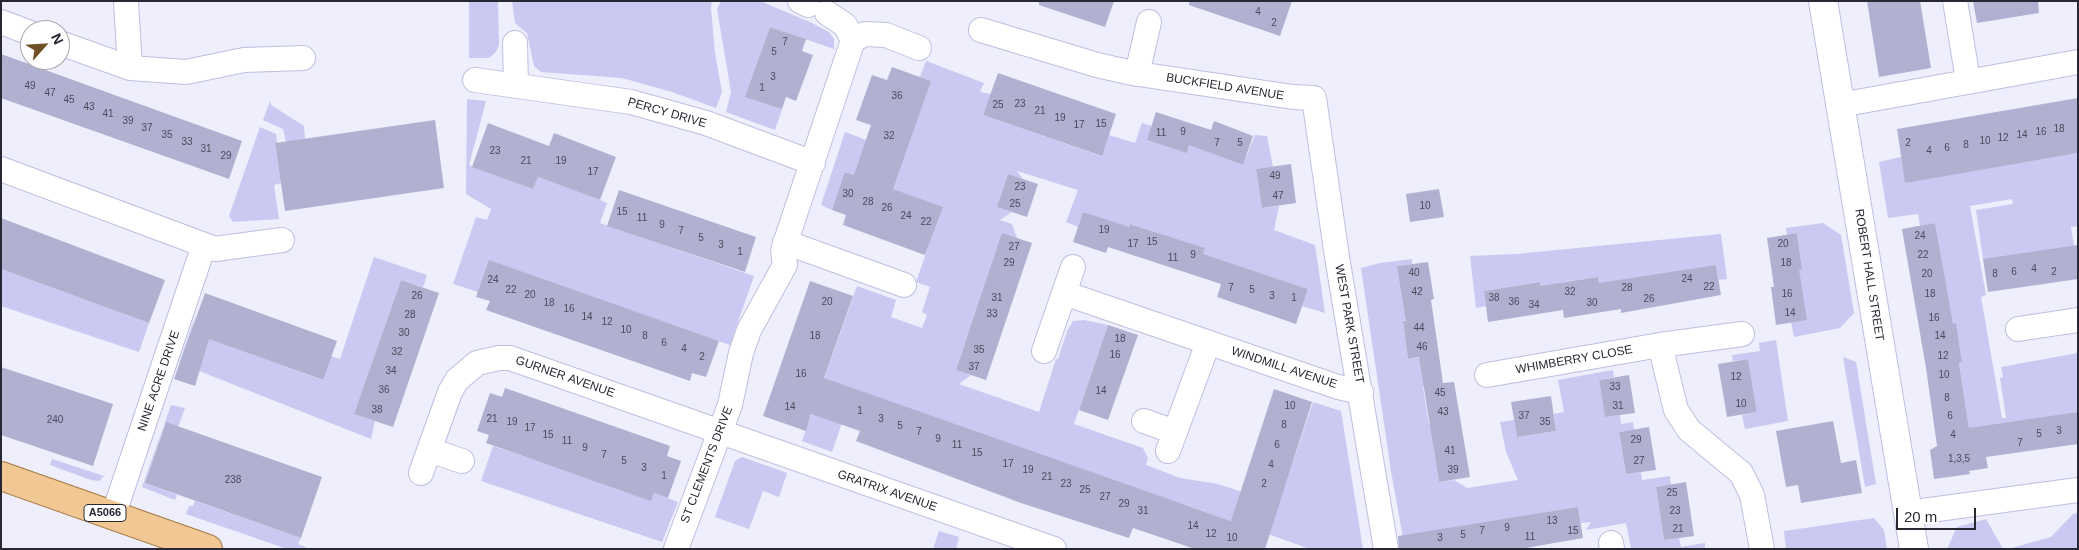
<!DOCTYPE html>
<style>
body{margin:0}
#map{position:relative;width:2079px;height:550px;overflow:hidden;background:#eeeefc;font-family:Arial,sans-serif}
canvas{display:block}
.frame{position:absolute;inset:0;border:2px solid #282835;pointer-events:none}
.north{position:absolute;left:20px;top:20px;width:50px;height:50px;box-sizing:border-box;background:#fff;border:1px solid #a9a9ae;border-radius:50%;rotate:64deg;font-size:14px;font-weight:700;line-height:20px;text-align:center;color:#282835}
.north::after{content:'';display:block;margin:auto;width:18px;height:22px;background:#705026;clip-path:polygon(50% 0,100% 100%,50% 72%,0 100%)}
.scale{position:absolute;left:1896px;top:508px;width:80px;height:22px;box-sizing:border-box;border:2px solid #282835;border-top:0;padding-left:6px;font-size:15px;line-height:18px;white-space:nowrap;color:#282835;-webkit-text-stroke:4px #fff;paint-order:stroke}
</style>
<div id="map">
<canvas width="2079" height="550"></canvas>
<div class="frame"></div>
<div class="north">N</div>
<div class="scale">20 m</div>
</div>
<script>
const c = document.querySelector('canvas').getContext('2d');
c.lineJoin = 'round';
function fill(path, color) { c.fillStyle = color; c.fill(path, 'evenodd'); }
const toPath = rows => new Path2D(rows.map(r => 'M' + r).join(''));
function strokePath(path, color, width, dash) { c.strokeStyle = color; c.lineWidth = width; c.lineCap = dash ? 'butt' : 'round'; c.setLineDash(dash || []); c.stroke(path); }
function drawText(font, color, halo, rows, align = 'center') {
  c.font = font + ' Arial,sans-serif'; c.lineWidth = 5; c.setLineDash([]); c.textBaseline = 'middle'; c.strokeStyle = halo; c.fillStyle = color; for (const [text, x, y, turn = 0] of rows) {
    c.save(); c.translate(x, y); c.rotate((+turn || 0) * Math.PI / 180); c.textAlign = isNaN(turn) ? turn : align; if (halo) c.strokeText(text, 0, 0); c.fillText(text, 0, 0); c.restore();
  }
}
const green = toPath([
 [469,1,498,1,499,45,496,52,489,58,469,58],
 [512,1,712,1,711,8,715,53,722,92,716,108,672,92,622,78,541,72,534,66,527,33,515,23],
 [721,1,760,1,812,23,829,32,834,39,834,49,770,27,746,96,782,109,775,130,726,112,731,92,717,9],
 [926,61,984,83,980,92,991,94,983,115,1101,156,1109,135,1135,143,1142,123,1152,126,1187,152,1191,139,1203,150,1243,165,1255,135,1267,136,1273,167,1256,169,1262,208,1279,206,1274,230,1315,245,1325,313,1302,306,1308,289,1229,263,1200,262,1204,248,1171,237,1166,251,1164,235,1131,224,1126,237,1083,212,1078,227,1066,222,1078,190,1017,171,1023,179,1008,174,997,207,1012,212,1000,220,1012,224,1017,238,982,342,967,337,956,370,971,375,959,384,1039,412,1056,359,1058,359,1067,331,1073,321,1084,320,1108,325,1074,424,1143,448,1148,458,1146,465,1180,478,1218,484,1279,504,1313,402,1341,411,1363,549,1310,549,1189,506,847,408,832,452,802,441,857,286,896,300,891,317,922,328,927,315,922,312,930,287,916,282,942,207,846,172,832,210,821,205,845,132,877,144,931,81,920,77],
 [467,99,486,101,469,165,533,189,538,177,600,200,607,203,600,223,754,276,730,345,489,261,478,292,453,284,476,217,487,220,491,209,466,194],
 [270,101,271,105,304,126,305,139,286,142,283,129,263,120],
 [260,127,276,134,277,143,275,144,281,183,274,185,279,219,233,222,229,216],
 [2078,153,2078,226,2071,227,2077,263,1983,259,1976,210,2013,204,2012,199,1970,206,1986,295,1981,297,2002,418,2006,418,2000,378,2003,377,2001,367,2078,353,2078,412,1971,441,1959,363,1962,362,1956,324,1952,324,1935,223,1920,226,1918,214,1888,218,1879,162,1901,157,1906,182],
 [1823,223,1841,235,1854,313,1840,328,1794,337,1791,322,1806,320,1787,272,1802,269,1797,233,1787,235,1786,228],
 [1721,234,1727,279,1719,280,1716,265,1676,272,1601,294,1598,277,1559,283,1561,300,1542,298,1539,282,1484,291,1486,306,1476,308,1470,256,1516,254],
 [374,257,427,275,423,287,401,280,362,392,354,414,375,421,371,439,179,363,197,311,191,332,322,380,331,356,340,359],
 [1412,259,1412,264,1398,266,1418,319,1403,321,1408,359,1424,357,1438,384,1423,387,1429,424,1444,422,1433,445,1439,482,1454,480,1467,488,1518,480,1506,452,1500,422,1514,420,1517,437,1556,431,1554,414,1564,412,1558,380,1613,370,1614,377,1599,380,1605,417,1620,415,1621,424,1633,422,1634,430,1619,432,1626,474,1641,472,1642,480,1670,476,1671,485,1656,487,1664,540,1679,538,1681,547,1705,543,1705,549,1631,549,1626,523,1586,530,1591,522,1581,523,1578,507,1542,513,1405,549,1391,471,1361,268,1380,263],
 [1,269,149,323,139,352,1,306],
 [1776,340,1788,421,1745,429,1742,415,1757,412,1748,359,1733,361,1732,355,1760,351,1759,343],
 [1843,357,1856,362,1876,484,1865,487],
 [171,405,185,408,178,427,165,423,145,483,177,495,175,500,142,487],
 [493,446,573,473,654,493,678,502,662,542,481,481],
 [742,457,787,473,779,497,763,491,749,529,715,517,735,461],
 [52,459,104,476,99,481,91,480,50,465],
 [195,501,301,538,298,544,310,549,287,549,186,514,189,506,193,506],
 [2078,513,2078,549,2008,549,2051,537,2073,514],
 [1874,518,1884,530,1887,549,1786,549,1784,531],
 [1986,519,2003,549,1947,549,1957,527],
 [939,531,959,537,956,549,933,549]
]);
const building = toPath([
 [1039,1,1114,1,1105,27,1039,5],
 [1189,1,1292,1,1280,36,1189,5],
 [1867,1,1920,1,1931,68,1879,77],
 [1973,1,2038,1,2039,13,1977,23],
 [770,27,806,39,802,51,813,55,796,101,786,97,782,109,745,97],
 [1,54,242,141,229,179,1,98],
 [892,67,931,81,893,189,943,207,925,255,843,225,846,215,832,210,845,172,854,175,871,125,856,120,872,75,887,80],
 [998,73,1116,114,1102,156,983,115],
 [2078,98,2078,153,1905,183,1897,129],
 [1156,112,1211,130,1214,121,1253,136,1243,165,1189,145,1187,153,1147,140],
 [435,120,444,188,285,211,275,143],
 [488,123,549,146,554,133,616,157,600,200,538,177,533,189,472,167],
 [1291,164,1296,203,1262,208,1256,169],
 [1008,174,1038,184,1027,217,997,207],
 [1439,189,1444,217,1410,222,1406,194],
 [619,190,756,237,745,272,607,226],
 [1083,212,1129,227,1130,224,1205,248,1203,254,1308,289,1296,324,1217,297,1221,284,1108,247,1106,253,1073,242],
 [1,218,165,280,149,323,1,269],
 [1935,223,1953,324,1956,323,1962,362,1959,363,1969,428,2078,412,2078,444,1986,457,1988,468,1969,471,1970,474,1934,479,1930,450,1937,446,1926,368,1902,229],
 [1002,233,1032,243,986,380,956,370],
 [1797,233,1802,269,1799,270,1807,320,1776,325,1771,287,1774,287,1767,238],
 [2078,245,2078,279,1988,292,1983,259],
 [489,260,719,341,706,377,692,373,690,381,486,310,490,301,476,297],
 [1428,262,1434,299,1431,300,1443,383,1454,382,1470,477,1439,482,1419,357,1408,359,1403,321,1406,321,1397,266],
 [1716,265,1721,295,1621,313,1621,309,1564,318,1563,310,1488,322,1484,291,1540,282,1540,286,1598,277,1599,283],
 [401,280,439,293,393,427,354,414],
 [810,281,853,296,824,378,1231,521,1274,389,1312,402,1265,549,1195,549,1133,528,1129,538,1021,503,856,441,860,431,811,414,806,431,763,416],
 [205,293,337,341,323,380,209,339,195,386,174,379],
 [1108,325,1138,335,1108,420,1079,410],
 [1748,359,1757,412,1727,417,1718,364],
 [1,367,113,404,93,466,1,435],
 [1629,375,1635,413,1605,417,1599,380],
 [505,388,670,446,667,456,681,461,668,498,654,493,651,501,486,443,489,435,477,431,490,393,502,397],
 [1551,396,1556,431,1517,437,1511,402],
 [1833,421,1841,463,1856,460,1862,493,1801,503,1798,485,1786,487,1776,431],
 [166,422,322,477,301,538,145,483],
 [1649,427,1656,470,1626,474,1619,432],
 [1686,482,1694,536,1664,540,1656,487],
 [1578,507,1583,538,1520,549,1399,549,1398,536]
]);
const minor = toPath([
 [126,1,130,68],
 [800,1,808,5],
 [1955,1,1968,80],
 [827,13,845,25,853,40],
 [1,22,30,33],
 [981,30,1097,65,1132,73,1293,97,1314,98,1337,257,1386,549],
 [60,43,130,68,186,72,244,60,303,58],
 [515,43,516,84],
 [1137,74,1149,22],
 [475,80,631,102,706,123,813,163],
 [1840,105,2078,62],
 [1,169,215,249,282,240],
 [785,242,904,285],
 [1064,293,1338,387,1361,392],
 [2018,329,2078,320],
 [1660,345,1676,410,1689,430,1741,473,1752,495,1762,549],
 [1044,351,1073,267],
 [1487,375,1660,345,1742,334],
 [1144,421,1175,432],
 [429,450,462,461],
 [1168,451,1208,343],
 [421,473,450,392,457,380,477,363,499,358,510,358,1054,549],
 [1908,513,2078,490],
 [113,516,204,245],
 [1611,543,1612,549],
 [676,549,730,405,741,353,749,330,785,265,783,250,853,40,865,34,886,35,919,48]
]);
const tertiary = toPath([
 [1823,1,1914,549]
]);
const primary = toPath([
 [1,476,208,549]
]);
const numberNames = [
 ["4",1258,12],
 ["2",1274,23],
 ["7",785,42],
 ["5",774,52],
 ["3",773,77],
 ["49",30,86],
 ["1",762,88],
 ["47",50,93],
 ["36",897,96],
 ["45",69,100],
 ["23",1020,104],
 ["25",998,105],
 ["43",89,107],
 ["21",1040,111],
 ["41",108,114],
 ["19",1060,118],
 ["39",128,121],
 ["15",1101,124],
 ["17",1079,125],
 ["37",147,128],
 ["18",2059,129],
 ["9",1183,132],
 ["16",2041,132],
 ["11",1161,133],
 ["35",167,135],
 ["14",2022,135],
 ["32",889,136],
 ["12",2003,138],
 ["10",1985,141],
 ["33",187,142],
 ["7",1217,143],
 ["5",1240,143],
 ["2",1908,143],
 ["8",1966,145],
 ["6",1947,148],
 ["31",206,149],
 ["23",495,151],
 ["4",1929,151],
 ["29",226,156],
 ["21",526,161],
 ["19",561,161],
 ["17",593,172],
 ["49",1275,176],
 ["23",1020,187],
 ["30",848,194],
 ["47",1278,196],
 ["28",868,202],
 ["25",1015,204],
 ["10",1425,206],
 ["26",887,208],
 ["15",622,212],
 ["24",906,216],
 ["11",642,218],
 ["22",926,222],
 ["9",662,225],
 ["19",1104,230],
 ["7",681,231],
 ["24",1920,236],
 ["5",701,238],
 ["15",1152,242],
 ["17",1133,244],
 ["20",1783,244],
 ["3",721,245],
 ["27",1014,247],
 ["1",740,252],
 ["9",1193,255],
 ["22",1923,255],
 ["11",1173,258],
 ["29",1009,263],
 ["18",1786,263],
 ["4",2034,269],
 ["6",2014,272],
 ["2",2054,272],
 ["40",1414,273],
 ["20",1927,274],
 ["8",1995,274],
 ["24",1687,279],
 ["24",493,280],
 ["22",1709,287],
 ["7",1231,288],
 ["28",1627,288],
 ["22",511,290],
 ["5",1252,290],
 ["42",1417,292],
 ["32",1570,292],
 ["16",1787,294],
 ["18",1930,294],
 ["20",530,295],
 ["26",417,296],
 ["3",1272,296],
 ["31",997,298],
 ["1",1294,298],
 ["38",1494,298],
 ["26",1649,299],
 ["20",827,302],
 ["36",1514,302],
 ["18",549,303],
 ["30",1592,303],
 ["34",1534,305],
 ["16",569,309],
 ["14",1790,313],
 ["33",992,314],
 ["28",410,315],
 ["14",587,317],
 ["16",1934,318],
 ["12",607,322],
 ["44",1419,328],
 ["10",626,330],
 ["30",404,333],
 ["8",645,336],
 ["18",815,336],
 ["14",1940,336],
 ["18",1120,339],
 ["6",664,343],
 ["46",1422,347],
 ["4",684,349],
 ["35",979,350],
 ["32",397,352],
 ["16",1115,355],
 ["12",1943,356],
 ["2",702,357],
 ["37",974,367],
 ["34",391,371],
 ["16",801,374],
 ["10",1944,375],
 ["12",1736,377],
 ["33",1615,387],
 ["36",384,390],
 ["14",1101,391],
 ["45",1440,393],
 ["8",1947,398],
 ["10",1741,404],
 ["10",1290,406],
 ["31",1618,406],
 ["14",790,407],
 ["38",377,410],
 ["1",860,411],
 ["43",1443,412],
 ["37",1524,416],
 ["6",1950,416],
 ["21",492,419],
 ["3",881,419],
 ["240",55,420],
 ["19",512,422],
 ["35",1545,422],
 ["8",1284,425],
 ["5",900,426],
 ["17",530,428],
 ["3",2059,431],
 ["7",919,432],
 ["5",2039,434],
 ["15",548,435],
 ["4",1953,435],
 ["9",938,439],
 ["29",1636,440],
 ["11",567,441],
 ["7",2020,443],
 ["11",957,445],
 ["6",1277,445],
 ["9",585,448],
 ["41",1450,451],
 ["15",977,453],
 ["7",604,455],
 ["1,3,5",1959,459],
 ["5",624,461],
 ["27",1639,461],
 ["17",1008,464],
 ["4",1271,465],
 ["3",644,468],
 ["19",1028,470],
 ["39",1453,470],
 ["1",664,476],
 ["21",1047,477],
 ["238",233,480],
 ["23",1066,484],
 ["2",1264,484],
 ["25",1085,490],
 ["25",1672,493],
 ["27",1105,497],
 ["29",1124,504],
 ["31",1143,511],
 ["23",1675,511],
 ["13",1552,521],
 ["14",1193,526],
 ["9",1507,528],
 ["21",1678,529],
 ["7",1482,531],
 ["15",1573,531],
 ["12",1211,534],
 ["5",1463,535],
 ["11",1530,537],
 ["10",1232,538],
 ["3",1440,538]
];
const shields = [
 [105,513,42]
];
const shieldNames = [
 ["A5066",105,513]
];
const streetNames = [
 ["BUCKFIELD AVENUE",1225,87,9],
 ["PERCY DRIVE",667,113,16],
 ["ROBERT HALL STREET",1869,275,81],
 ["WEST PARK STREET",1349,324,80],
 ["WHIMBERRY CLOSE",1574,360,-10],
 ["WINDMILL AVENUE",1284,368,18],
 ["GURNER AVENUE",565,377,19],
 ["NINE ACRE DRIVE",159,381,-71],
 ["ST CLEMENTS DRIVE",707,465,-69],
 ["GRATRIX AVENUE",887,491,19]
];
fill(green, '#c9c9f1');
fill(building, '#b0b1d1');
strokePath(minor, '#bebfe0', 26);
strokePath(tertiary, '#bebfe0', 30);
strokePath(primary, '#a57943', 30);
strokePath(minor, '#fff', 24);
strokePath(tertiary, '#fff', 28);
strokePath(primary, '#f1c893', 28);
drawText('10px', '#4a4a5c', null, numberNames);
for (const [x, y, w] of shields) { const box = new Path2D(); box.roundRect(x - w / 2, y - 8.5, w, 17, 4); c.fillStyle = '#fff'; c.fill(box); strokePath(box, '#282835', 1); }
drawText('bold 11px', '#282835', null, shieldNames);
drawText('12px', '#282835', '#fff', streetNames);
</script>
